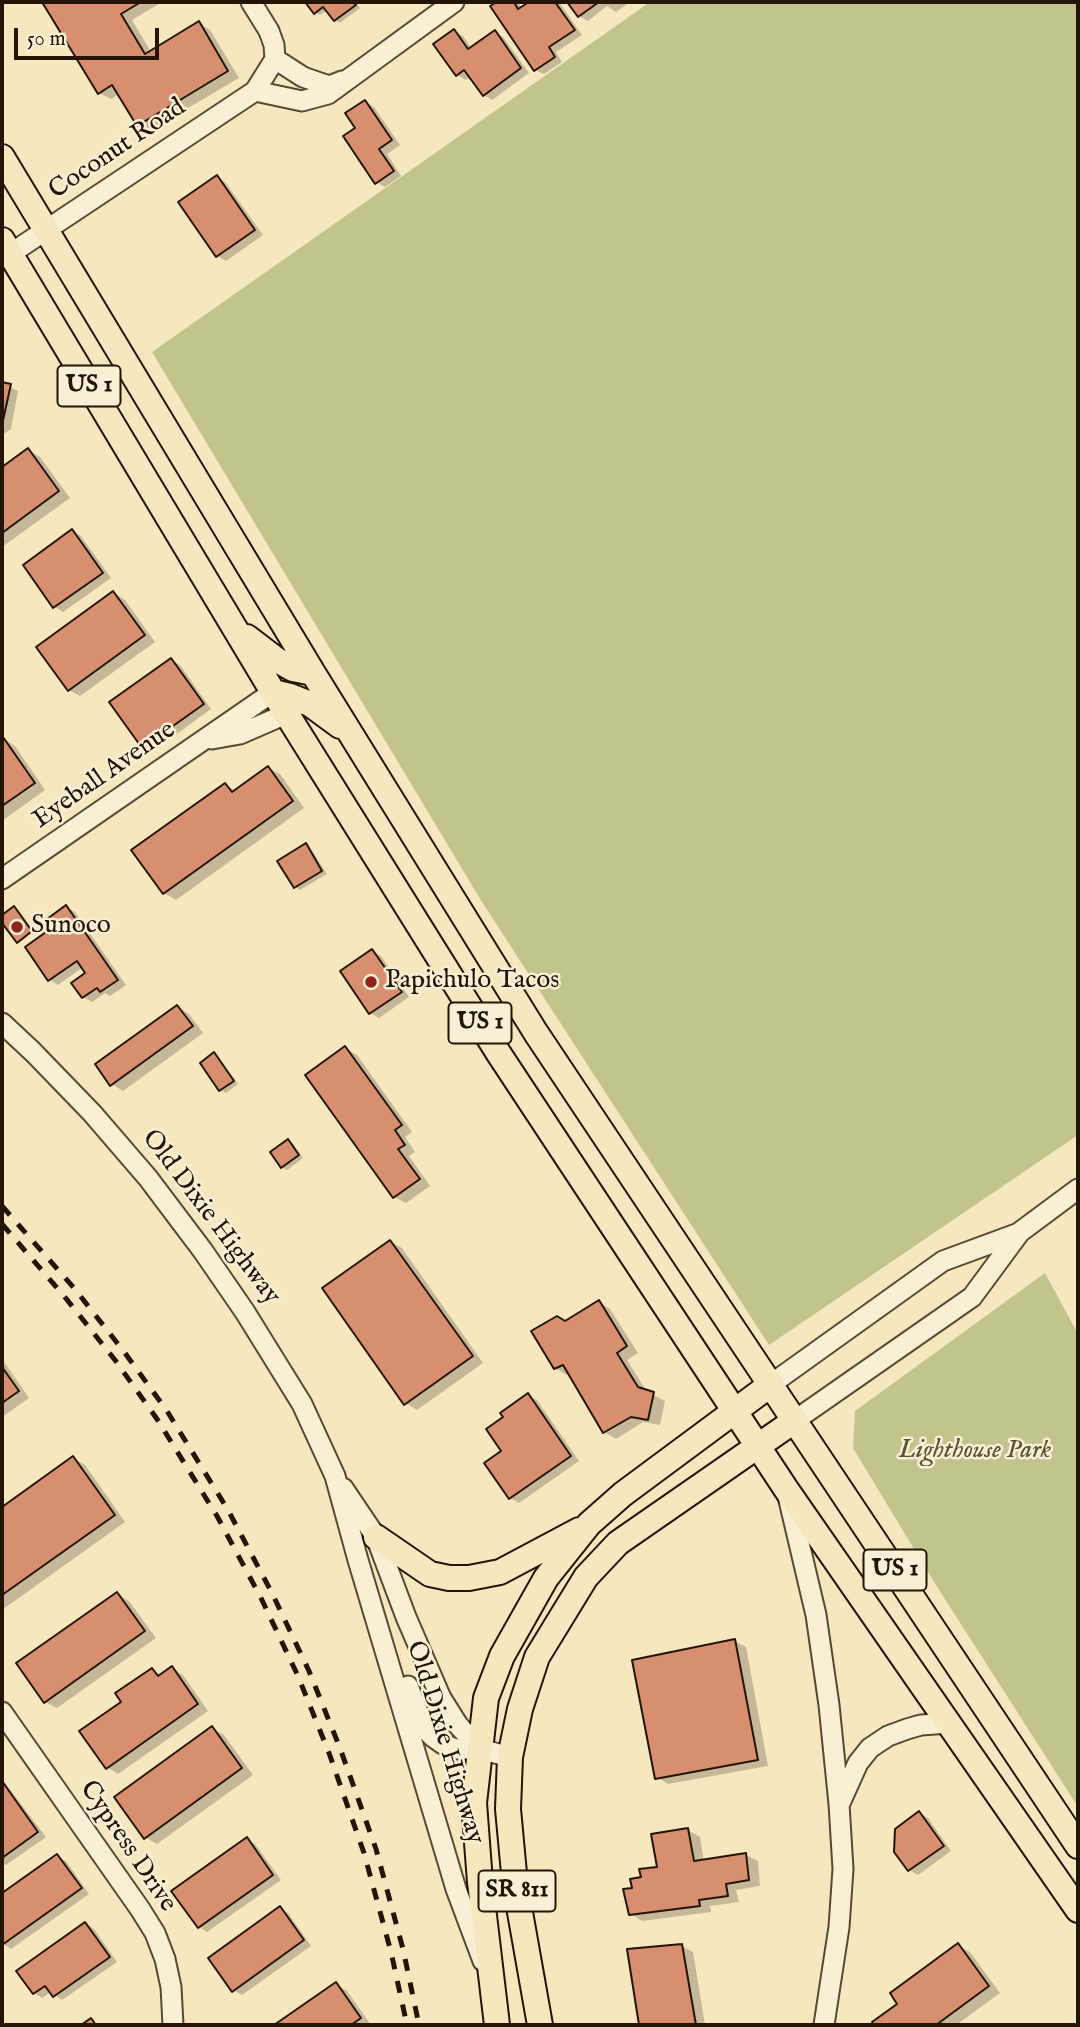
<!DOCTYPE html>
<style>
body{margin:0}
#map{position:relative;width:1080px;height:2027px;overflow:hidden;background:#f6e7bf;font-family:"IM FELL English",serif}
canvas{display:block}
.frame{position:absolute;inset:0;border:4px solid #231403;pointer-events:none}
.scale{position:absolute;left:14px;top:28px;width:145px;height:32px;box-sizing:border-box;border:4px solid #231403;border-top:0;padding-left:9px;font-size:21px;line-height:24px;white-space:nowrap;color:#231403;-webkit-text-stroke:5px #f9efd5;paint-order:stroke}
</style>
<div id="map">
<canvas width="1080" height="2027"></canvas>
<div class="frame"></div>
<div class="scale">50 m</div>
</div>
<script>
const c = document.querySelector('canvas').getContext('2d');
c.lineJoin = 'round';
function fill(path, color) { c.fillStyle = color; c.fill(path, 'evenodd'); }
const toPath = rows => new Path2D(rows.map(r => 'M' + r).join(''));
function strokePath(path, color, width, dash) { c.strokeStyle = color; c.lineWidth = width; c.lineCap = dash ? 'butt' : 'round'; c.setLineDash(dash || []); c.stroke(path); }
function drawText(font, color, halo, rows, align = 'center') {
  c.font = font + ' "IM FELL English",serif'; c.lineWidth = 5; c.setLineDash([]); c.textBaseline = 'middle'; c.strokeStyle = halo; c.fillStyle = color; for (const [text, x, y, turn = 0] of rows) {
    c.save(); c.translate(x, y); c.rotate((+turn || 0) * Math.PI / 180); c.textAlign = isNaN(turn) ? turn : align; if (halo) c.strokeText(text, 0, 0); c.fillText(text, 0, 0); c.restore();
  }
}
const green = toPath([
 [650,2,1078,2,1078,1135,769,1345,482,902,152,352],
 [1045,1273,1078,1334,1078,1807,934,1582,853,1448,855,1411]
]);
const shadow = toPath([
 [44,2,162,2,132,20,151,52,199,23,210,30,239,78,149,131,138,125,119,94,111,99,99,93],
 [307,2,355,2,360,8,340,23,335,20,328,10,320,15,315,12],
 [500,2,518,2,522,8,532,2,559,2,582,35,556,52,562,62,544,74,535,70,493,6],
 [569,2,630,2,616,12,607,6,588,21,579,16],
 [454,31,463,36,472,49,495,32,503,37,529,73,492,100,484,95,471,76,466,80,457,75],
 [365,102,374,107,400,145,387,154,401,176,385,187,376,182,357,128],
 [217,177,225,182,263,235,226,261,217,256],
 [2,379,6,385,18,391,11,429,2,435],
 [28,450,40,457,70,498,2,547,2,469],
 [72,531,81,536,111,578,63,612,55,607,25,565],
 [114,593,125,600,155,642,80,696,69,690],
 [171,660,180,665,211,709,152,752,143,747],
 [3,739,15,746,45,790,2,821],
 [268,768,280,774,304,808,176,900,164,893,225,785,236,791],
 [306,845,311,849,327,874,300,890,295,887],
 [66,907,75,912,126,985,110,996,105,993,92,1002,83,997,88,974,83,967,58,985,50,980,27,948,56,928],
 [14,908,33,932,20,942,2,920,2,917],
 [372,951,381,956,409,997,379,1018,370,1013,342,972],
 [178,1007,189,1014,203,1033,123,1091,112,1084],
 [345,1048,357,1055,412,1132,405,1137,415,1152,409,1156,430,1186,406,1203,394,1197],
 [214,1054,219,1058,238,1084,226,1093,220,1090],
 [288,1141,293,1144,303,1158,287,1170,282,1167],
 [390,1242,402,1248,483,1363,417,1410,406,1403],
 [599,1302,610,1309,638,1353,627,1360,647,1392,665,1401,660,1425,643,1422,616,1439,604,1432,570,1373,567,1375,555,1368,565,1323],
 [2,1359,29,1398,2,1417],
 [528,1396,537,1400,579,1461,519,1503,510,1498,504,1451,505,1417],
 [73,1458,85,1465,125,1522,2,1610,2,1509],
 [117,1594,129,1601,156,1638,57,1708,45,1702],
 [734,1641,746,1647,768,1766,668,1784,657,1777],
 [172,1668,183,1675,208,1711,118,1774,107,1767,123,1702,152,1670,162,1675],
 [212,1728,224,1735,253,1775,157,1844,145,1837],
 [2,1779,46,1837,6,1865,2,1863],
 [919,1813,928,1818,951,1851,918,1875,909,1870],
 [688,1830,700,1837,704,1862,746,1855,758,1861,760,1886,736,1890,739,1902,710,1906,711,1912,642,1921,631,1914,634,1889,643,1879,659,1868],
 [247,1839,255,1844,281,1880,207,1932,199,1927],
 [57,1856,66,1861,89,1894,11,1949,2,1943,2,1895],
 [280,1908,288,1913,311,1946,242,1995,233,1990],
 [86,1924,94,1929,117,1962,62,2000,51,1992,42,1998,34,1993],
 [681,1946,693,1952,705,2025,641,2025,629,1951],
 [958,1946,970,1952,1000,1993,956,2025,877,2025,874,2022,900,2004],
 [336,1984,347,1991,371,2025,277,2025]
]);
const building = toPath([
 [42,2,141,2,121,14,145,54,199,21,228,71,137,126,112,85,98,94,42,2],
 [305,2,353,2,356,5,334,21,323,7,314,14,305,2],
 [497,2,514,2,518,9,529,2,555,2,575,30,549,47,555,57,534,71,490,6,497,2],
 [567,2,599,2,578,17,567,2],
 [454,29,468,49,495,30,521,68,483,96,464,70,456,76,433,44,454,29],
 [365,100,392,140,379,149,394,171,375,184,343,136,355,128,345,113,365,100],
 [217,175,255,230,216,257,178,202,217,175],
 [2,382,11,384,2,425,2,382],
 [28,448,59,491,2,533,2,467,28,448],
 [72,529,103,573,53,608,23,565,72,529],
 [113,591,145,635,68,691,36,647,113,591],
 [171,658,204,704,142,748,109,702,171,658],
 [3,737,35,783,2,806,2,738,3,737],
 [268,766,293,801,163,894,131,850,225,783,232,792,268,766],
 [306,843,322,871,294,888,277,861,306,843],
 [66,905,118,980,100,992,97,988,82,998,71,983,85,973,77,961,48,981,25,947,53,927,47,919,66,905],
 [14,906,32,931,17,943,2,923,2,915,14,906],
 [372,949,402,992,369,1014,340,971,372,949],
 [177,1005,193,1026,110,1086,95,1064,177,1005],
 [345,1046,402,1125,395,1130,405,1145,398,1149,420,1179,393,1198,305,1075,345,1046],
 [214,1052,234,1081,219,1091,200,1063,214,1052],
 [288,1139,299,1155,281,1168,270,1152,288,1139],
 [390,1240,473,1356,404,1405,322,1288,390,1240],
 [599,1300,627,1346,617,1353,638,1387,654,1392,648,1420,631,1417,603,1433,563,1365,554,1369,531,1331,557,1316,565,1321,599,1300],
 [2,1367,19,1391,2,1403,2,1367],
 [528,1393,571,1456,509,1499,484,1463,501,1451,486,1429,503,1417,500,1413,528,1393],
 [73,1456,115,1515,2,1595,2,1507,73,1456],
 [117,1592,145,1631,44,1703,16,1663,117,1592],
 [735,1639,758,1760,655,1779,632,1660,735,1639],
 [172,1666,198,1704,106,1769,79,1731,121,1702,115,1693,152,1668,158,1676,172,1666],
 [212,1726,242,1768,144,1839,114,1797,212,1726],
 [2,1781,38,1832,2,1858,2,1781],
 [919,1811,944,1846,908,1871,894,1852,895,1829,919,1811],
 [688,1828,694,1861,746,1853,749,1880,726,1884,728,1896,699,1900,700,1906,629,1915,623,1889,632,1888,630,1879,641,1877,639,1869,657,1867,651,1834,688,1828],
 [247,1837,273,1875,198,1928,171,1891,247,1837],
 [57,1854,82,1888,2,1945,2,1893,57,1854],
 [280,1906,304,1940,232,1992,208,1958,280,1906],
 [85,1922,110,1957,53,1997,45,1986,33,1994,16,1971,85,1922],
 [958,1943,989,1986,936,2025,874,2025,872,2022,897,2004,890,1993,958,1943],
 [682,1944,696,2025,639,2025,627,1949,682,1944],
 [336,1982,361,2018,351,2025,274,2025,336,1982],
 [91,2018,96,2025,81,2025,91,2018]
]);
const minor = toPath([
 [275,59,303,77,329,86,342,81],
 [255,91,302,101,328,94,454,2],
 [10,254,255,91,275,59,274,45,269,31,251,2],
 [212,739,240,734,286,714],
 [2,879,273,692],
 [2,1023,33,1052,92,1113,148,1178,203,1251,245,1312,302,1404,335,1476,358,1560,456,1889,483,1961],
 [770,1385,943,1261,1019,1233],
 [794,1421,972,1297,1020,1232,1078,1189],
 [343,1488,376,1537,406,1617,441,1698,458,1725,480,1749,510,1757],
 [788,1496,816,1615,829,1705,839,1804,843,1869,839,1927,824,2025],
 [408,1686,420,1717,426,1730,433,1737,443,1744,456,1749,480,1749],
 [2,1712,140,1909,155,1933,165,1959,171,1987,173,2025],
 [840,1803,858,1763,870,1748,888,1736,907,1729,921,1725,949,1723]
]);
const major = toPath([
 [2,157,313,673,536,1033,1078,1846],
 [2,240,273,692,499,1054,786,1489,1078,1910],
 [247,637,277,660,293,669,313,673],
 [273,692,290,696,310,704,340,726],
 [376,1537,430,1574,449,1578,469,1578,500,1572,579,1530],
 [497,2025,480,1882,474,1803,486,1698,502,1656,546,1578,589,1524,623,1494,770,1385],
 [540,2025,515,1884,508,1809,510,1757,520,1709,537,1657,586,1577,618,1543,794,1421]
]);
const rail = toPath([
 [2,1206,74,1288,125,1353,167,1411,228,1510,272,1593,309,1671,340,1748,376,1849,403,1949,419,2025],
 [2,1224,64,1296,115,1360,157,1419,217,1516,261,1598,298,1676,329,1753,364,1853,391,1952,407,2025]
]);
const markers = [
 [17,927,7,"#8f2418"],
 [371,982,7,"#8f2418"]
];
const shields = [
 [89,386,63],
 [480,1023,63],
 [895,1570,63],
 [517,1891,77]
];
const shieldNames = [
 ["US 1",89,386],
 ["US 1",480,1023],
 ["US 1",895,1570],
 ["SR 811",517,1891]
];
const streetNames = [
 ["Coconut Road",118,150,-34],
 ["Eyeball Avenue",105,776,-35],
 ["Old Dixie Highway",210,1218,53],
 ["Old Dixie Highway",444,1743,73],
 ["Cypress Drive",127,1847,56]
];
const poiNames = [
 ["Sunoco",31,927],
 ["Papichulo Tacos",385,982]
];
const parkNames = [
 ["Lighthouse Park",975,1452]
];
fill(green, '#c2c48e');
fill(shadow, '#0003');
fill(building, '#d78f70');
strokePath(building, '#231403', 2);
strokePath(minor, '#584932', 23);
strokePath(major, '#231403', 28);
strokePath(minor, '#f9efd5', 19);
strokePath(major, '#f6e7bf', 24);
strokePath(rail, '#231403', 5, [12, 12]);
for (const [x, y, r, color] of markers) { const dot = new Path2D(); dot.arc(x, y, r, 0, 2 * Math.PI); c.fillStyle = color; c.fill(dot); strokePath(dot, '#f9efd5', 2.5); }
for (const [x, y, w] of shields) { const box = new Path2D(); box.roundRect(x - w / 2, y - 20.5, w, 41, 5); c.fillStyle = '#f9efd5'; c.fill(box); strokePath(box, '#231403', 2); }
drawText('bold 24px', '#231403', null, shieldNames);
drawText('26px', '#231403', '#f9efd5', streetNames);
drawText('26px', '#231403', '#f9efd5', poiNames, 'left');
drawText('italic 26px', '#5b5234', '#f9efd5', parkNames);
</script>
